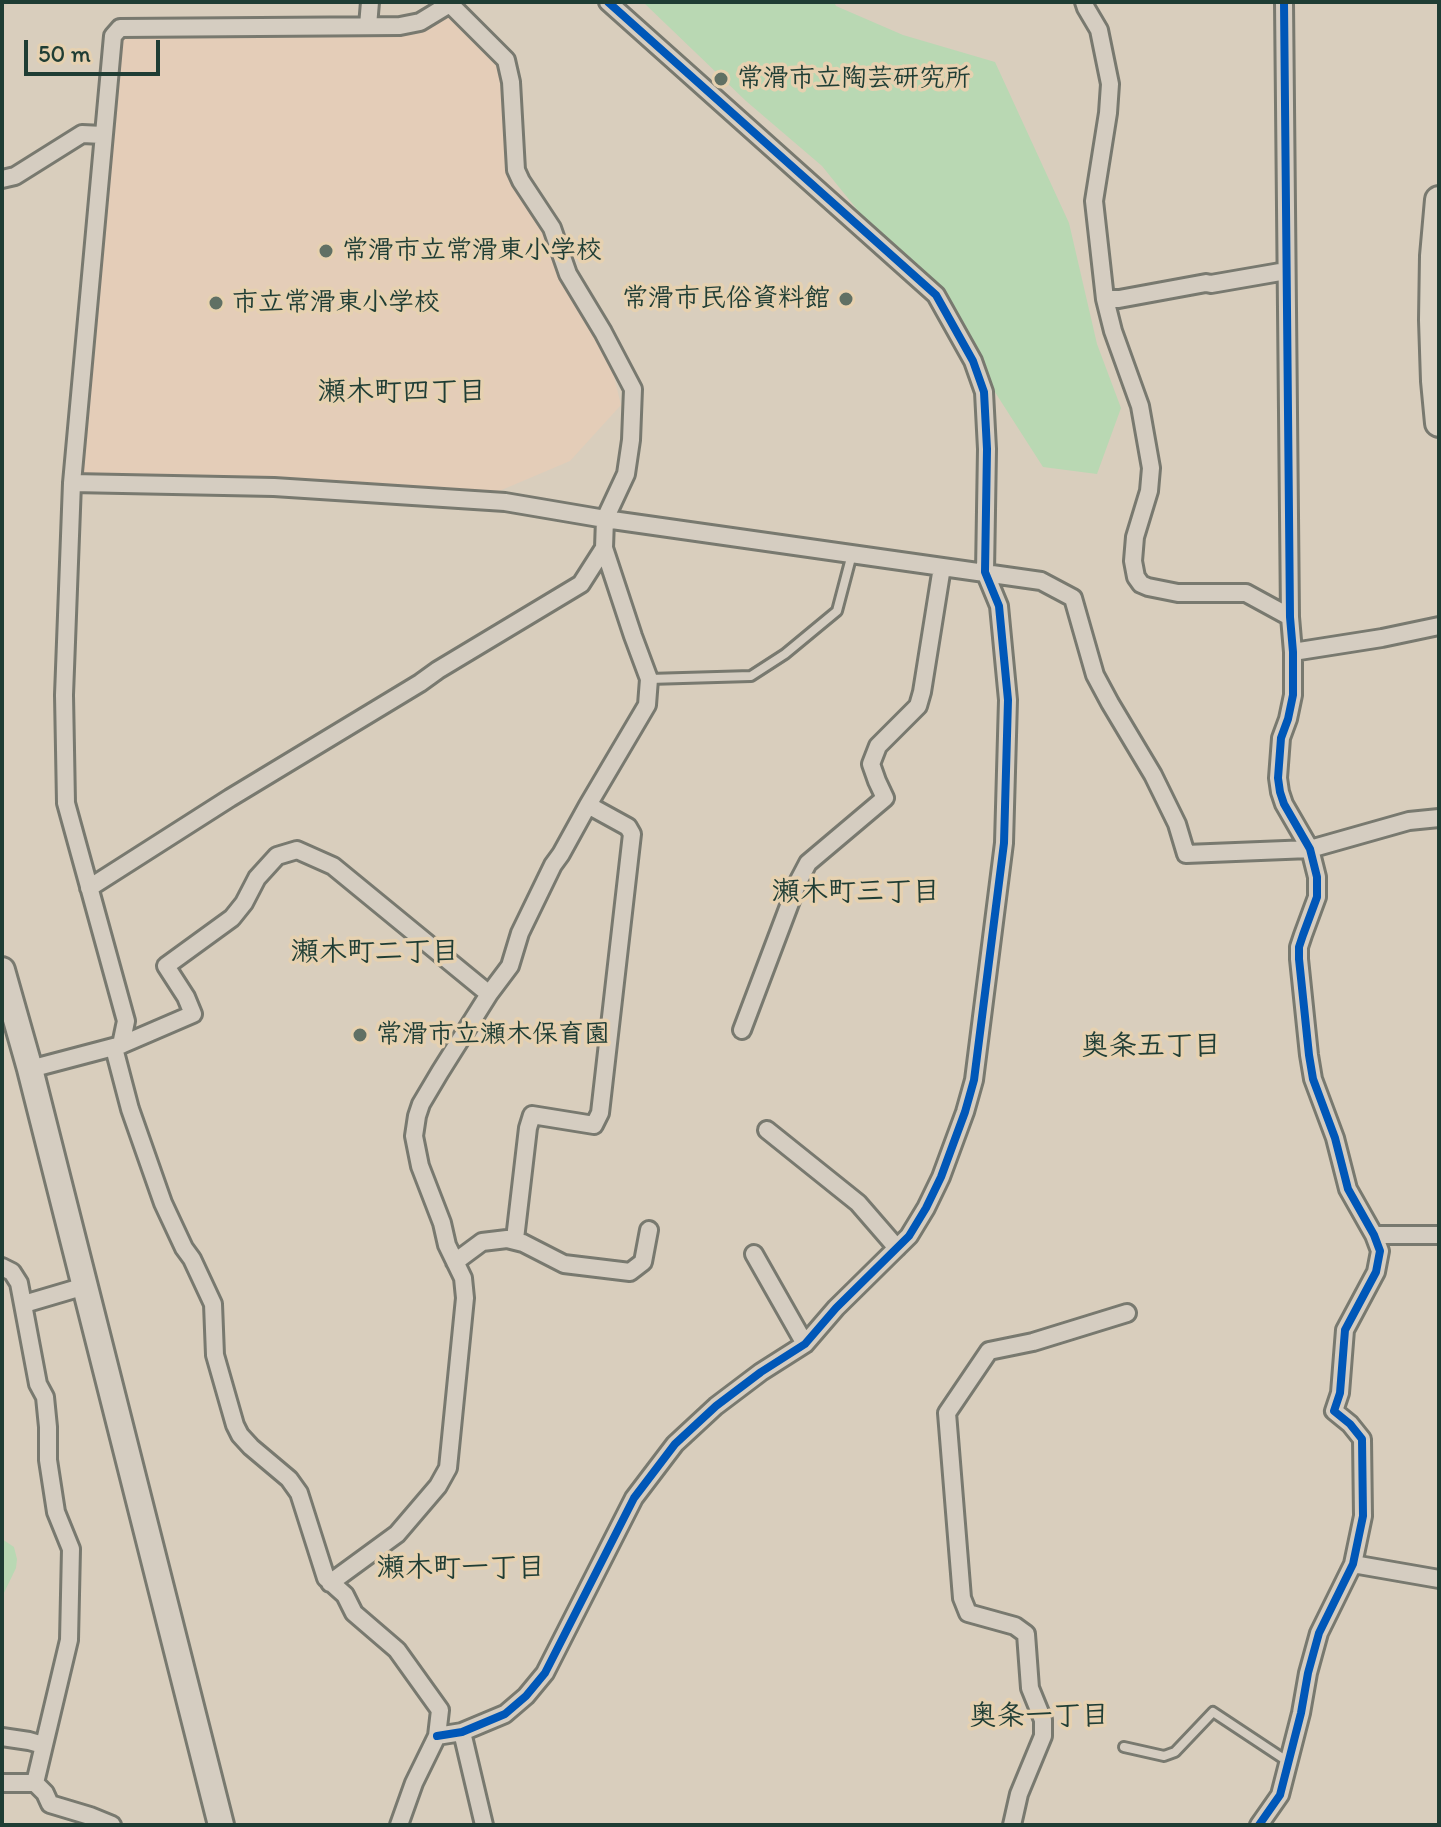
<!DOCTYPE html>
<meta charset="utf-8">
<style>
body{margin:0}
#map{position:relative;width:1441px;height:1827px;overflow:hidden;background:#d9cebd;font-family:Itim,sans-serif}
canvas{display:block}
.frame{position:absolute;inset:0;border:4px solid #1f3d34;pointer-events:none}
.scale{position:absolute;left:24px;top:40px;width:136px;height:36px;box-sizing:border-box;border:4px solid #1f3d34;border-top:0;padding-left:10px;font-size:24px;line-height:28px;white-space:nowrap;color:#1f3d34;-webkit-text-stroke:6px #e6d1b0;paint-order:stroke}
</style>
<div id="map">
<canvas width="1441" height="1827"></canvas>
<div class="frame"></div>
<div class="scale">50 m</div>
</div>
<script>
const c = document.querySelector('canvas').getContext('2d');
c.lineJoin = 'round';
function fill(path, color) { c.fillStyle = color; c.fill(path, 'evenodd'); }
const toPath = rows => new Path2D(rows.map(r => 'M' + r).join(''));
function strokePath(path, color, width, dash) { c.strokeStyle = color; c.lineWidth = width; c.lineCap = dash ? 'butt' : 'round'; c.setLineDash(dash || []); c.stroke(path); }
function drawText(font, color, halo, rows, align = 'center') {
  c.font = font + ' Itim,"Klee One",sans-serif'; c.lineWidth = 7; c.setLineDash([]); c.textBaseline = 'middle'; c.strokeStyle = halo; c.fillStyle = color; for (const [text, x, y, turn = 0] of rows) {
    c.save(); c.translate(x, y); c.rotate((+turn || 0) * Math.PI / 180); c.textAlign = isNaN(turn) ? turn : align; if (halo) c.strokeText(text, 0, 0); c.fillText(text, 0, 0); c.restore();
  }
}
const built = toPath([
 [450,4,506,60,516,170,603,332,621,405,570,461,478,500,72,483,113,36,400,26]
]);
const green = toPath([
 [643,2,834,2,836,6,903,35,995,62,1069,223,1097,344,1121,408,1097,474,1043,467,959,336,822,166,746,101],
 [2,1539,14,1547,17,1559,16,1568,2,1597]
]);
const lane = toPath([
 [649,679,751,676,785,654,837,611,852,554],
 [1124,1747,1164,1756,1175,1752,1213,1712,1287,1761]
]);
const street = toPath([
 [1084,2,1086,8,1099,30,1110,84,1108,113,1094,201,1105,299,1113,331,1140,406,1151,468,1149,491,1135,537,1133,561,1136,577,1141,584,1148,587,1178,593,1246,593,1290,617],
 [368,26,370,2],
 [2,179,15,176,82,134,103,135],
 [1105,299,1119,299,1206,283,1211,284,1286,271],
 [72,483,274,487,505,502,605,519,1041,581,1073,598,1095,675,1110,703,1153,775,1177,824,1186,854,1310,849,1409,821,1439,818],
 [1293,652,1382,638,1439,626],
 [89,888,230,798,420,683,438,670,581,584,604,548],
 [742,1030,798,882,808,863,885,798,877,781,871,764,878,746,918,706,922,692,942,567],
 [121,1045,193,1014,186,997,166,966,232,918,244,903,257,878,277,856,297,850,333,866,489,994],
 [114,1048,130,1109,163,1203,184,1248,192,1259,213,1304,215,1355,235,1425,240,1435,251,1447,289,1479,299,1493,326,1578,345,1595,354,1613,397,1650,440,1710,437,1736,414,1783,399,1825],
 [30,1069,121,1045,126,1021,66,803,64,695,72,483,113,36,120,28,400,26,420,22,453,2],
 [767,1130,858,1203,897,1248],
 [1374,1235,1439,1235],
 [515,1239,528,1128,532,1115,594,1125,600,1113,632,834,628,827,588,805],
 [754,1254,805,1344],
 [455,1262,482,1242,507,1239,523,1243,564,1264,630,1272,643,1262,649,1230],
 [2,1267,12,1272,19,1283,38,1384,45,1397,48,1427,48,1460,56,1512,71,1549,69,1640,35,1783],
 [24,1304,85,1286],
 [1353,1564,1439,1579],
 [330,1583,397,1534,438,1486,448,1468,465,1298,463,1278,447,1245,442,1223,420,1166,414,1136,417,1116,421,1104,440,1072,489,994,510,966,520,933,553,865,561,854,588,805,647,705,649,679,633,636,604,548,605,519,626,474,631,440,633,389,603,332,568,274,552,228,521,181,516,170,511,82,506,60,450,4],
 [462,1732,484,1825],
 [437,1736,462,1732,505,1714,526,1696,545,1673,634,1498,675,1444,716,1406,761,1372,805,1344,836,1308,909,1236,926,1208,941,1177,965,1112,974,1080,1004,843,1008,700,999,606,985,572,987,449,984,392,973,361,936,295,608,2],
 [2,1737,29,1741,43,1745],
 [2,1783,35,1783,45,1793,50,1804,90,1816,112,1825],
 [1012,1825,1019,1794,1043,1736,1043,1720,1030,1688,1026,1634,1015,1626,968,1613,962,1598,947,1413,989,1351,1033,1342,1127,1313],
 [1259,1825,1280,1795,1301,1713,1308,1673,1319,1633,1353,1564,1363,1516,1362,1439,1350,1424,1334,1411,1340,1393,1345,1330,1376,1272,1380,1251,1374,1235,1348,1189,1335,1138,1313,1079,1309,1055,1299,959,1299,947,1303,935,1317,897,1317,877,1310,849,1284,804,1280,792,1278,778,1281,738,1288,719,1293,695,1293,652,1290,617,1284,2]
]);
const secondary = toPath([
 [2,970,30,1069,221,1825]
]);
const primary = toPath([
 [1439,200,1434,256,1433,320,1435,381,1439,423]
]);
const cycleway = toPath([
 [437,1736,462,1732,505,1714,526,1696,545,1673,634,1498,675,1444,716,1406,761,1372,805,1344,836,1308,909,1236,926,1208,941,1177,965,1112,974,1080,1004,843,1008,700,999,606,985,572,987,449,984,392,973,361,936,295,608,2],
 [1259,1825,1280,1795,1301,1713,1308,1673,1319,1633,1353,1564,1363,1516,1362,1439,1350,1424,1334,1411,1340,1393,1345,1330,1376,1272,1380,1251,1374,1235,1348,1189,1335,1138,1313,1079,1309,1055,1299,959,1299,947,1303,935,1317,897,1317,877,1310,849,1284,804,1280,792,1278,778,1281,738,1288,719,1293,695,1293,652,1290,617,1284,2]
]);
const markers = [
 [721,79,8,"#607064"],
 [326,251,8,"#607064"],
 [846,299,8,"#607064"],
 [216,303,8,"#607064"],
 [360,1035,8,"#607064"]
];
const poiNames = [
 ["常滑市立陶芸研究所",737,79],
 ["常滑市立常滑東小学校",342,251],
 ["常滑市民俗資料館",830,299,"right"],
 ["市立常滑東小学校",232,303],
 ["常滑市立瀬木保育園",376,1035]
];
const neighbourhoodNames = [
 ["瀬木町四丁目",402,393],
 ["瀬木町三丁目",856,893],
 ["瀬木町二丁目",375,953],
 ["奥条五丁目",1151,1047],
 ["瀬木町一丁目",461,1569],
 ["奥条一丁目",1039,1717]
];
fill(built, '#e4cdb8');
fill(green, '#b9d8b3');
strokePath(lane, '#78796f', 14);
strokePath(street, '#78796f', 22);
strokePath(secondary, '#78796f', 30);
strokePath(primary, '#78796f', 32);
strokePath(lane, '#d5cdc1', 8);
strokePath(street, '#d5cdc1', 16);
strokePath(secondary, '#d5cdc1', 24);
strokePath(primary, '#d9d1c2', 26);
strokePath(cycleway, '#0057b8', 8);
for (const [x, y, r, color] of markers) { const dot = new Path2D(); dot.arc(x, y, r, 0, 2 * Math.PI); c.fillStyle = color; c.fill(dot); strokePath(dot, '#e6d1b0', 3); }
drawText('bold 26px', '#1f3d34', '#e6d1b0', poiNames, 'left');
drawText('bold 28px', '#1f3d34', '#e6d1b0', neighbourhoodNames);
</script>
